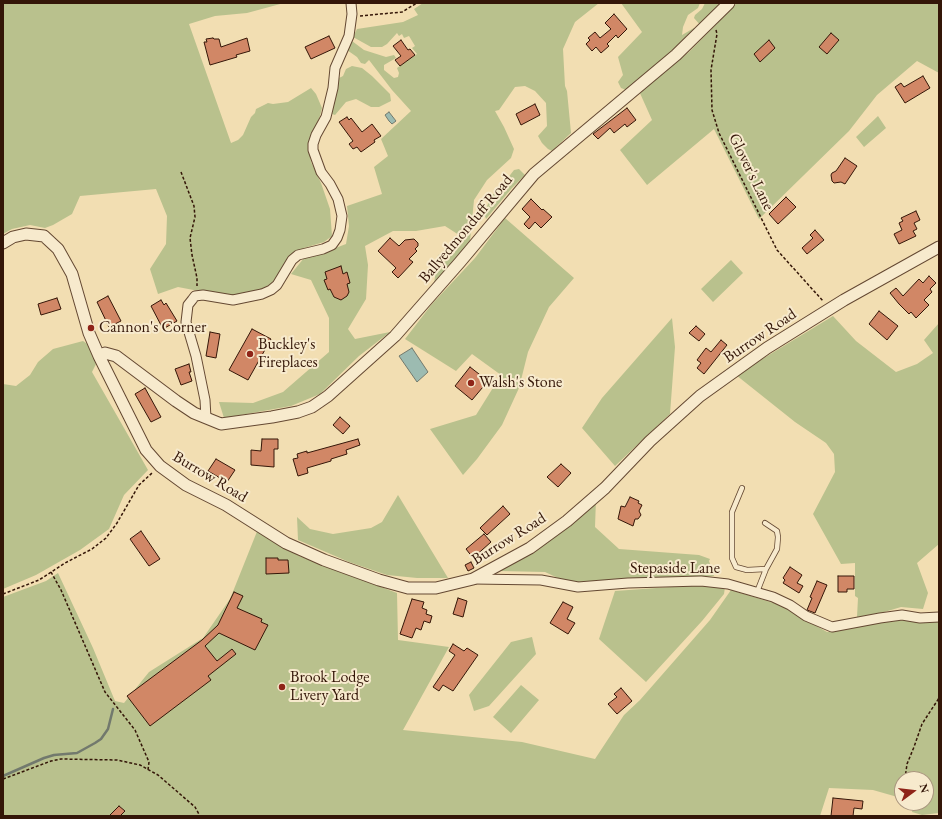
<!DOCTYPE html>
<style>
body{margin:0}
#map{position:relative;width:942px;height:819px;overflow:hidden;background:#f2deb2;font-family:"EB Garamond",serif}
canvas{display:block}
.frame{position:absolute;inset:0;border:4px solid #341608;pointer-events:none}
.north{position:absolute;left:894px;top:771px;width:40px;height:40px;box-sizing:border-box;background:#f7eacd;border:1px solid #a9957e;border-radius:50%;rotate:75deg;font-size:11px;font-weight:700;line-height:16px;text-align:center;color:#341608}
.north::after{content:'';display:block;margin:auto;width:14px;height:18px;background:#8f2418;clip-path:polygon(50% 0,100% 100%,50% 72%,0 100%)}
</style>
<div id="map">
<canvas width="942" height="819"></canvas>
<div class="frame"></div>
<div class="north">N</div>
</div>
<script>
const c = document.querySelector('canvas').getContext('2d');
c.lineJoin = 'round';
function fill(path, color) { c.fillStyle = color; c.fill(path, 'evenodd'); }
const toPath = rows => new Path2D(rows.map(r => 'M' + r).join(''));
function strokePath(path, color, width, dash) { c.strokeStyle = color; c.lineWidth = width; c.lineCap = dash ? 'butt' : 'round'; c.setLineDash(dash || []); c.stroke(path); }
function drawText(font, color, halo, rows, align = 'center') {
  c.font = font + ' "EB Garamond",serif'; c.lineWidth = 4; c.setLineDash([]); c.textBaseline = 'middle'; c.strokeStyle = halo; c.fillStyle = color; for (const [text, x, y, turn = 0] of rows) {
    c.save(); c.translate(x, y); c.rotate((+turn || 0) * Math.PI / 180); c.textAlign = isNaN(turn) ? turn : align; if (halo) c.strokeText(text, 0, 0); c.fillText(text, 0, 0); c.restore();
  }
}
const green = toPath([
 [3,3,284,3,247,13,215,16,189,24,231,143,238,140,243,135,251,117,255,113,256,109,268,103,273,104,288,102,311,88,316,94,322,108,320,116,311,137,309,150,311,162,321,183,330,209,332,236,324,242,304,248,292,256,275,282,252,294,239,297,209,293,178,287,158,294,150,269,166,244,167,216,156,189,80,196,72,214,53,225,45,228,30,225,12,229,3,234],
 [423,3,599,3,575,22,563,49,565,86,567,91,571,133,552,151,548,149,542,143,538,136,547,126,546,103,535,91,525,86,515,87,499,110,495,111,504,127,514,149,511,158,487,180,474,200,470,241,452,265,434,284,438,255,455,250,459,235,445,226,416,231,393,231,365,246,368,265,366,299,348,329,355,339,390,332,359,356,320,394,291,406,224,418,219,402,253,403,283,392,329,352,329,318,311,280,291,274,304,258,325,252,346,244,349,226,347,206,382,194,374,167,388,156,381,139,411,111,392,90,369,60,365,64,361,63,357,57,347,50,352,41,364,50,386,57,394,55,396,58,384,65,384,70,394,78,398,77,399,73,397,68,417,54,412,48,415,46,409,36,404,38,402,34,399,36,397,33,387,44,382,47,371,47,353,37,357,29,403,22,418,15,414,9],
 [621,3,700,3,698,8,688,15,683,27,682,35,694,28,694,30,692,35,626,90,621,88,618,82,623,75,618,57,642,32],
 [705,3,724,3,701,26,694,18,695,15,702,9],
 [737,3,939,3,939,73,917,61,877,95,849,131,759,219,714,129,647,185,620,150,652,120,639,91,689,52],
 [352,66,362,68,372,76,390,94,391,101,379,107,371,107,356,99,346,102,335,115,332,114,337,79,343,76,346,69],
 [878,116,886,128,864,147,856,137],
 [519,169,525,175,512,188,486,219,484,213,492,195,497,192,514,170],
 [505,218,574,278,549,307,528,352,519,388,502,425,477,459,463,475,430,429,476,415,501,375,472,354,456,371,405,339,432,304,475,258],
 [731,260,743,273,713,302,701,289],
 [833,316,856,341,896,372,917,364,933,353,924,340,939,323,939,544,917,563,928,593,923,609,901,607,881,613,857,617,858,598,855,596,855,563,841,564,813,514,835,472,834,454,826,443,795,422,736,375],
 [672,318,675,347,670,414,615,466,582,428,602,398],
 [83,341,89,345,96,364,92,372,148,470,124,495,109,529,80,550,36,575,3,589,3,384,16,386,30,375,38,362,53,349],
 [398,495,448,578,417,578,387,575,349,562,298,540,297,517,310,529,333,534,371,528,382,522],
 [596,499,595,527,619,549,699,555,710,559,709,561,714,576,577,582,558,578,545,572,499,571],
 [258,529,299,556,397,593,398,640,449,647,403,730,522,742,595,759,624,715,640,700,710,620,731,590,780,605,827,632,843,630,877,623,906,620,939,621,939,813,922,815,912,812,913,803,926,803,926,779,902,779,902,797,894,796,873,790,829,788,820,816,3,816,3,597,46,581,58,573,93,648,115,701,124,703,149,672,203,638,230,599],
 [698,585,725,587,724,594,702,621,646,682,599,639,615,591],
 [532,637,536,654,489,706,474,711,469,695,511,642],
 [521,685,539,700,511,733,493,717]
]);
const water = toPath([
 [389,112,396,121,392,124,389,121,385,115,389,112],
 [412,348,428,372,417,382,399,356,412,348]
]);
const stream = toPath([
 [3,776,44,758,54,755,77,753,95,743,101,739,108,729,113,709]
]);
const building = toPath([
 [614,14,627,29,618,38,616,35,607,44,609,46,601,53,596,47,592,51,586,44,590,40,588,38,595,32,600,38,611,29,605,23,614,14],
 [831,33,839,40,827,54,819,47,831,33],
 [329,36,335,48,311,59,305,47,329,36],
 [213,38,214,39,219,39,221,47,247,38,250,51,236,55,237,57,210,65,204,42,207,42,206,39,213,38],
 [401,40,408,50,410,49,415,55,400,66,395,60,401,56,393,46,401,40],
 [769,40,775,48,760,62,754,54,769,40],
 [923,76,930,88,905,103,895,87,901,83,904,87,923,76],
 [535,104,540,115,521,125,516,114,535,104],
 [627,108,636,120,627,127,625,124,614,133,610,128,598,139,593,134,627,108],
 [347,117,349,120,351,118,362,132,372,124,381,136,374,140,375,142,361,152,357,147,353,149,349,144,353,141,339,122,347,117],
 [845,158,857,166,845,184,841,182,834,183,832,181,831,175,832,173,836,171,845,158],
 [786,197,796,207,778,224,769,214,786,197],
 [531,199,542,210,543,209,552,217,541,228,535,222,529,229,524,224,530,217,522,209,531,199],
 [916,211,920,220,914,223,917,229,913,231,916,236,899,244,894,234,902,230,899,223,903,221,901,218,916,211],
 [815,230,824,240,807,254,802,248,813,238,810,235,815,230],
 [390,238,399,246,405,240,414,239,418,243,418,246,415,249,417,251,409,259,413,262,398,278,392,272,396,268,378,251,390,238],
 [341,266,343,274,347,272,350,283,347,284,349,292,347,296,341,300,334,297,330,289,328,290,324,280,327,279,325,272,341,266],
 [929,276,936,283,930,289,932,292,924,300,929,305,916,318,911,312,909,314,899,304,890,293,896,288,903,296,919,279,923,283,929,276],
 [108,296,121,321,109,327,97,302,108,296],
 [57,298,61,309,41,315,38,304,57,298],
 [161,300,164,305,166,303,177,321,163,329,151,306,161,300],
 [879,311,898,326,887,340,869,324,879,311],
 [696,326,705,334,699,341,689,333,696,326],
 [252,329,271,339,248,380,229,370,252,329],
 [210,332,220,334,216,358,206,356,210,332],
 [721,340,727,345,704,374,697,368,701,363,697,360,706,348,711,352,721,340],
 [189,364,191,372,189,372,192,381,181,385,175,369,189,364],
 [470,367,488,381,472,400,455,386,470,367],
 [145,388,161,417,151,422,135,394,145,388],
 [340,417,350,426,343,434,333,425,340,417],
 [262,439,278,439,278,449,274,449,274,467,251,465,251,450,261,451,262,439],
 [358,439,360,445,346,450,347,454,331,459,331,461,307,468,308,473,298,476,293,459,298,458,297,454,307,451,307,453,358,439],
 [216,459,235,470,227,482,208,471,216,459],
 [561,464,571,473,558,487,547,477,561,464],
 [630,497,639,501,638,503,642,505,639,511,641,515,638,519,635,519,633,526,618,519,621,506,625,507,630,497],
 [503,506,510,514,487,535,480,528,503,506],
 [141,531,160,559,149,566,130,539,141,531],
 [484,534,491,542,473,558,466,549,484,534],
 [266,558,278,558,278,560,288,560,289,573,266,574,266,558],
 [471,562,474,568,468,571,465,565,471,562],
 [790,567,802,575,797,583,803,586,799,593,783,583,785,580,783,578,790,567],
 [838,576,854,576,854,589,847,589,847,592,838,592,838,576],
 [817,581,827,585,815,613,807,610,812,598,810,597,817,581],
 [234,592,243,596,237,608,262,619,261,622,268,625,255,650,219,633,205,646,217,661,232,649,236,654,208,676,211,680,150,726,127,696,202,640,218,625,234,592],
 [458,598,467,601,463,617,453,614,458,598],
 [412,599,424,602,422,608,427,610,426,614,432,616,430,623,424,621,421,630,416,628,412,638,400,634,412,599],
 [563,602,573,607,567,619,575,623,568,634,550,623,563,602],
 [453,644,464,651,467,648,478,655,453,691,443,685,439,691,433,687,455,655,449,651,453,644],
 [621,688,632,701,617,714,608,704,617,697,614,694,621,688],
 [833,798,863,801,862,809,854,808,853,816,831,816,833,798],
 [119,806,125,811,120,816,109,816,119,806]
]);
const path = toPath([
 [360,16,402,12,417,3],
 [716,30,717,34,711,70,712,110,719,133,777,250,823,301],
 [181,172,194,206,195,217,190,238,192,255,197,278,197,286],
 [51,572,61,590,105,692,135,730,149,762,148,770],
 [3,594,39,580,65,563,92,549,106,538,117,523,139,485,152,473],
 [3,779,51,761,61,759,117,760,140,765,158,775,195,807,200,816],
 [905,779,907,764,914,747,922,724,939,698],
 [898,790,902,786]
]);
const service = toPath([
 [742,488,732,512,732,558,736,567,747,570,766,569],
 [757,592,766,569,777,549,778,537,777,531,765,523]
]);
const minor = toPath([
 [206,418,205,400,196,356,186,322,188,305,192,300,195,296,203,295,233,300,262,294,271,290,277,285,292,260,298,255,323,249,332,245,337,238,340,230,342,216,338,199,330,184,321,172,313,150,313,144,316,135,326,117,333,88,335,68,349,36,352,14,351,3],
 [473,579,541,580,578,587,628,583,701,581,728,584,773,597,790,605,806,616,832,627,880,618,902,615,920,618,939,617]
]);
const tertiary = toPath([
 [3,243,13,237,26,234,44,236,58,249,72,274,89,333,99,356,146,450,160,466,186,485,226,505,286,543,324,560,379,580,408,588,436,588,473,579,530,548,567,521,605,488,650,441,700,396,767,348,844,300,939,247],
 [99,356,105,353,116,356,176,401,194,413,221,424,272,417,298,412,312,407,328,396,395,336,460,262,534,174,676,55,729,3]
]);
const markers = [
 [91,328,4,"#8f2418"],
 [250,354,4,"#8f2418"],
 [471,383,4,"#8f2418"],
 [282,687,4,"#8f2418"]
];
const streetNames = [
 ["Glover's Lane",751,172,64],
 ["Ballyedmonduff Road",466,229,-50],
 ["Burrow Road",760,336,-34],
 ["Burrow Road",210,477,31],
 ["Burrow Road",509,539,-32],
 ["Stepaside Lane",675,569]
];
const poiNames = [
 ["Cannon's Corner",99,328],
 ["Buckley's",258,345],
 ["Fireplaces",258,363],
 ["Walsh's Stone",479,383],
 ["Brook Lodge",290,678],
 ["Livery Yard",290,696]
];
fill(green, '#b9c18d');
fill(water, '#9cbbb1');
strokePath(water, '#72796d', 1);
strokePath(stream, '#72796d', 2.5);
fill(building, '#d18766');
strokePath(building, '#341608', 1);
strokePath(service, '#644832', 6);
strokePath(minor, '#644832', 11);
strokePath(tertiary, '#644832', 13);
strokePath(path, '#341608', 1.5, [3, 2]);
strokePath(service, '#f7eacd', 4.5);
strokePath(minor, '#f7eacd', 9);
strokePath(tertiary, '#f7eacd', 11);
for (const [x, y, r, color] of markers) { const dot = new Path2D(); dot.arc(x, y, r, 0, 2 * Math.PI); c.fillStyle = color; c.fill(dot); strokePath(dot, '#f7eacd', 1.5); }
drawText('16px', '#341608', '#f7eacd', streetNames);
drawText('16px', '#341608', '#f7eacd', poiNames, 'left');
</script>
